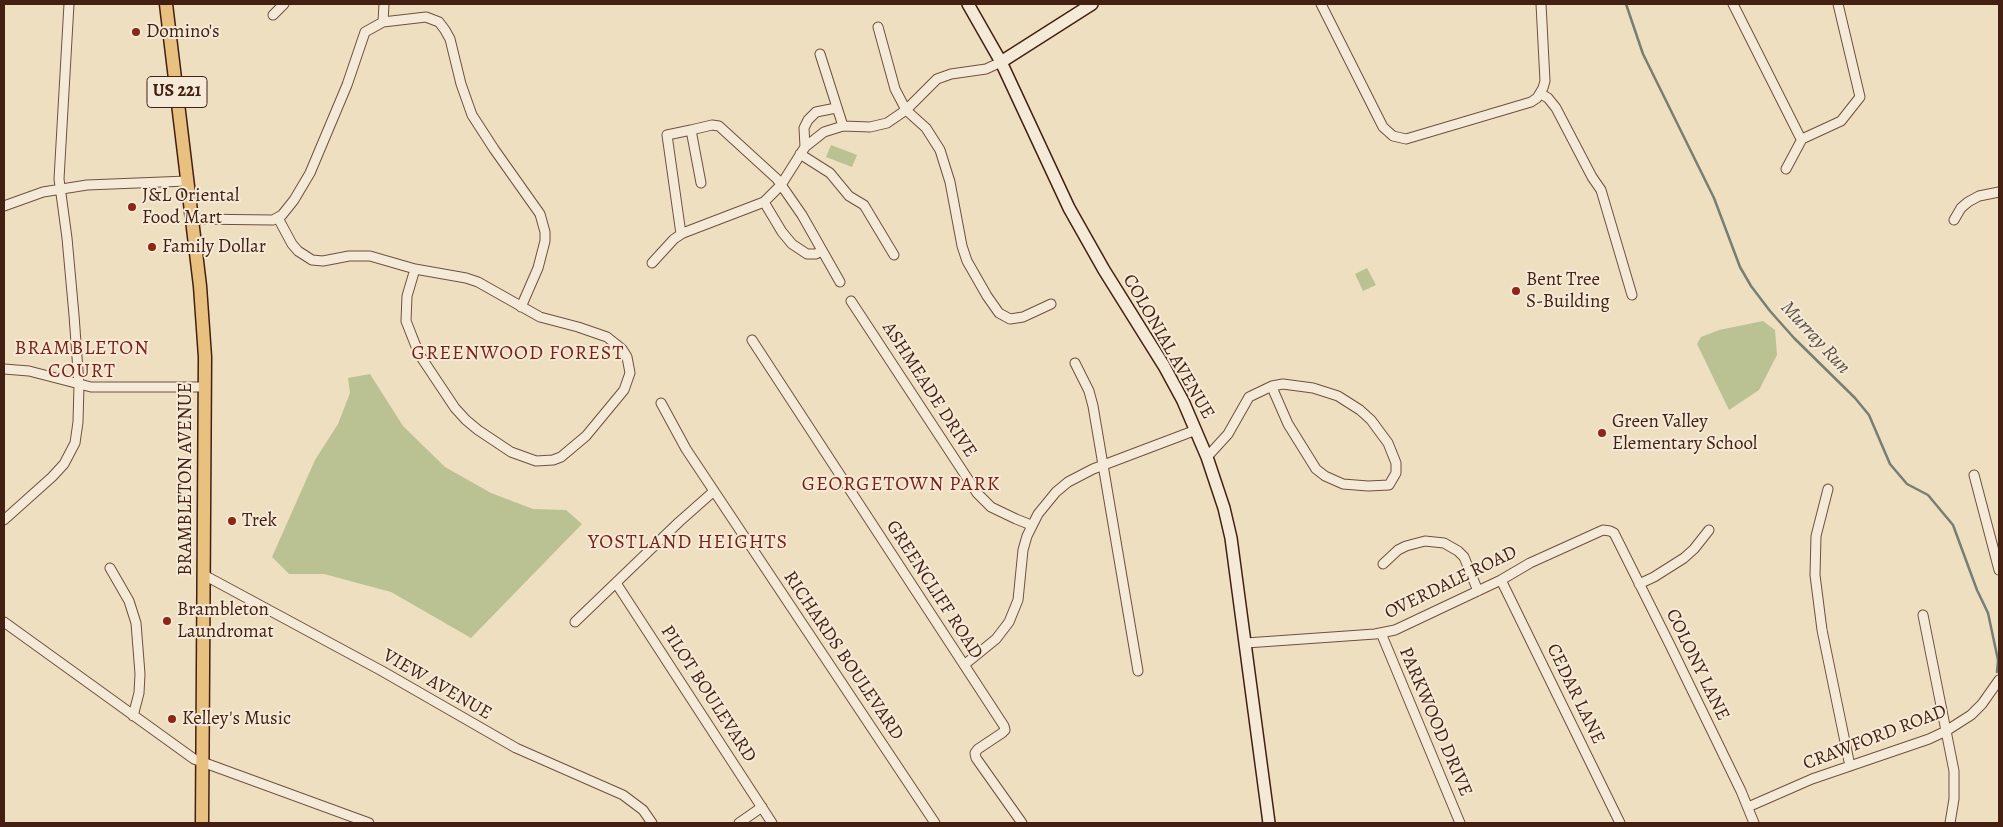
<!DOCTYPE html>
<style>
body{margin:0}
#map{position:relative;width:2003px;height:827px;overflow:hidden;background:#efdfc1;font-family:Alegreya,serif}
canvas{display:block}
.frame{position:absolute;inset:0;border:5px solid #432012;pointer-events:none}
</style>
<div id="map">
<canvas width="2003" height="827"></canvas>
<div class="frame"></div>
</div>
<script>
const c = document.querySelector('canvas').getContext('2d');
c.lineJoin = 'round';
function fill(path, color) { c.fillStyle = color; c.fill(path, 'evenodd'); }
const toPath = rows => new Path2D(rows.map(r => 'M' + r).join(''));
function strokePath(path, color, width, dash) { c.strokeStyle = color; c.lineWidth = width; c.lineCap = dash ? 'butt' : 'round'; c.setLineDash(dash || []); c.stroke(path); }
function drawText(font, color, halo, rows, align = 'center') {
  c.font = font + ' Alegreya,serif'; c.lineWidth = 4; c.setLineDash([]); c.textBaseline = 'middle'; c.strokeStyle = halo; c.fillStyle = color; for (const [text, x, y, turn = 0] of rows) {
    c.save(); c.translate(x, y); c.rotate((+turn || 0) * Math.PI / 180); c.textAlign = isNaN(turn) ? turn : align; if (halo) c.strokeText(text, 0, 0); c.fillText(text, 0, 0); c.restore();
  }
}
const green = toPath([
 [831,145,857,155,852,167,826,157],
 [1367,268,1376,285,1363,291,1355,274],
 [1763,321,1775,330,1777,355,1759,390,1729,410,1697,344,1701,337,1719,330],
 [370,374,403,426,445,467,491,493,533,509,566,510,582,524,471,638,391,592,324,574,289,574,272,557,315,460,338,424,350,393,348,378]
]);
const stream = toPath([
 [1626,4,1643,54,1714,198,1740,267,1751,286,1770,311,1794,338,1855,398,1869,415,1890,464,1907,484,1928,495,1953,525,1977,590,1988,613,1998,660,1997,672]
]);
const street = toPath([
 [1321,4,1383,127,1393,136,1406,139,1531,102,1537,98,1543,88,1545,81,1541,4],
 [1733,4,1800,137,1802,139,1841,121,1860,97,1838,4],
 [273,15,284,4],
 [383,22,426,17,439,22,445,30,450,39,461,84,472,115,494,149,540,214,545,232,545,241,538,268,521,307],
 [878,27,895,89,906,110,926,128,940,150,950,182,962,246,967,261,987,296,999,313,1010,319,1023,317,1051,304],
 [820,54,843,126],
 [1541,94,1548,98,1556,108,1592,177,1601,190,1632,295],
 [805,147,804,128,808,120,816,112,836,108],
 [800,154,830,173,849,196,864,205,894,255],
 [1786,169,1802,139],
 [701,183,691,130,712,125,719,126,777,179,802,215,840,282],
 [764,202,782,232,792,244,807,254,816,254,821,251],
 [4,206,43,192,87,185,187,181],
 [278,218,292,244,298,251,312,260,323,261,349,256,370,256,415,269,466,278,478,282,540,317,578,327,607,337,622,349,627,357,630,373,624,390,586,436,561,457,553,460,536,461,511,452,478,430,466,420,455,408,419,354,406,321,407,296,415,269],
 [192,219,273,220,282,215,294,200,310,173,347,85,365,32,383,22,384,4],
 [1954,220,1961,208,1968,202,1979,196,1999,192],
 [681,234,667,135,691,130],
 [652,263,674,239,683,233,764,202,781,185,805,147,824,132,843,126,870,127,887,123,906,110,937,79,951,74,986,69,1001,62],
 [851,301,977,493,991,507,1016,519,1031,525],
 [752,340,1004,726,1005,730,1002,733,978,749,975,753,976,758,1022,823],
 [1075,363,1089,391,1093,406,1138,671],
 [4,369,29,371,91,387,205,387],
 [1283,384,1313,388,1338,396,1360,410,1371,420,1388,443,1396,463,1396,473,1389,485,1368,486,1343,484,1325,476,1316,469,1288,424,1274,392,1272,386,1283,384],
 [661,403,686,449,935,823],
 [1207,457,1228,434,1249,397,1272,386],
 [1974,475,1999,570],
 [1828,489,1816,536,1815,575,1822,630,1850,766],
 [4,520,52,477,64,464,75,443,78,422,79,385,74,315,67,238,59,179,69,4],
 [1383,564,1398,550,1406,546,1425,541,1444,543,1458,551,1464,557,1478,591],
 [110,568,129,601,136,623,140,674,139,693,133,716],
 [204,575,382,671,516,748,623,795,643,810,652,823],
 [1501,580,1620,823],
 [616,583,772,823],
 [1639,584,1654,577,1684,558,1694,549,1709,530],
 [1923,615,1954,771,1954,799,1950,823],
 [4,622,194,759,369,823],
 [575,622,679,522,714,491],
 [1381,633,1460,823],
 [1246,643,1375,634,1395,630,1501,580,1530,563,1603,530,1610,531,1614,533,1670,645,1741,791,1754,823],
 [964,665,996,639,1009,622,1018,600,1023,550,1027,536,1038,514,1056,492,1068,482,1093,469,1196,430],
 [1748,807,1812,779,1929,739,1946,731,1971,715,1982,704,1999,680],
 [739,823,762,807]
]);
const secondary = toPath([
 [968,4,1001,62,1069,208,1104,270,1164,366,1183,401,1207,457,1224,508,1231,538,1269,823],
 [1001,62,1092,4]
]);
const primary = toPath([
 [166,4,200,286,205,357,202,823]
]);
const markers = [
 [136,32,5,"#8f2418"],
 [132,207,5,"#8f2418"],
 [152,247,5,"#8f2418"],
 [1516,291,5,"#8f2418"],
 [1602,433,5,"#8f2418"],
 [232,521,5,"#8f2418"],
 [167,621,5,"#8f2418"],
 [172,719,5,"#8f2418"]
];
const shields = [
 [177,92,60]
];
const shieldNames = [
 ["US 221",177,92]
];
const poiNames = [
 ["Domino's",146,32],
 ["J&L Oriental",142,196],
 ["Food Mart",142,218],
 ["Family Dollar",162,247],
 ["Bent Tree",1526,280],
 ["S-Building",1526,302],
 ["Green Valley",1612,422],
 ["Elementary School",1612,444],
 ["Trek",242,521],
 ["Brambleton",177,610],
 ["Laundromat",177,632],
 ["Kelley's Music",182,719]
];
const streetNames = [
 ["COLONIAL AVENUE",1168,347,60],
 ["ASHMEADE DRIVE",929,390,57],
 ["BRAMBLETON AVENUE",186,479,-90],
 ["OVERDALE ROAD",1451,583,-26],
 ["GREENCLIFF ROAD",934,590,57],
 ["RICHARDS BOULEVARD",843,656,56],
 ["COLONY LANE",1697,665,64],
 ["VIEW AVENUE",437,685,30],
 ["PILOT BOULEVARD",708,694,57],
 ["CEDAR LANE",1575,694,64],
 ["PARKWOOD DRIVE",1435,722,67],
 ["CRAWFORD ROAD",1875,738,-21]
];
const waterNames = [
 ["Murray Run",1815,338,47]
];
const neighbourhoodNames = [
 ["BRAMBLETON",82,349],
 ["COURT",82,372],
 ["GREENWOOD FOREST",518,354],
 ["GEORGETOWN PARK",901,485],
 ["YOSTLAND HEIGHTS",688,543]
];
fill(green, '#bac192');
strokePath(stream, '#777e73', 2.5);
strokePath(street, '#6e503e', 11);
strokePath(secondary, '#432012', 14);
strokePath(primary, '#432012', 15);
strokePath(street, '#f5ead7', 9);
strokePath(secondary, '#f5ead7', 11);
strokePath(primary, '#e8c080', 12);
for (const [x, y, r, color] of markers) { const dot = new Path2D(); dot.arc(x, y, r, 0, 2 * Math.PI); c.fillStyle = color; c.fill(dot); strokePath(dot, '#f5ead7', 2); }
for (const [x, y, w] of shields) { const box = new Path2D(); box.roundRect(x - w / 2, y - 15.5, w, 31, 4); c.fillStyle = '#f5ead7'; c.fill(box); strokePath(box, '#432012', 1); }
drawText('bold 18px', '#432012', null, shieldNames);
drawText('19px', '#432012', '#f5ead7', poiNames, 'left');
drawText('19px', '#432012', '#f5ead7', streetNames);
drawText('italic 20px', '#5d4f42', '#f5ead7', waterNames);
c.letterSpacing = '1px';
drawText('20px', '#7a1f14', '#f5ead7', neighbourhoodNames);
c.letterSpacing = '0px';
</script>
